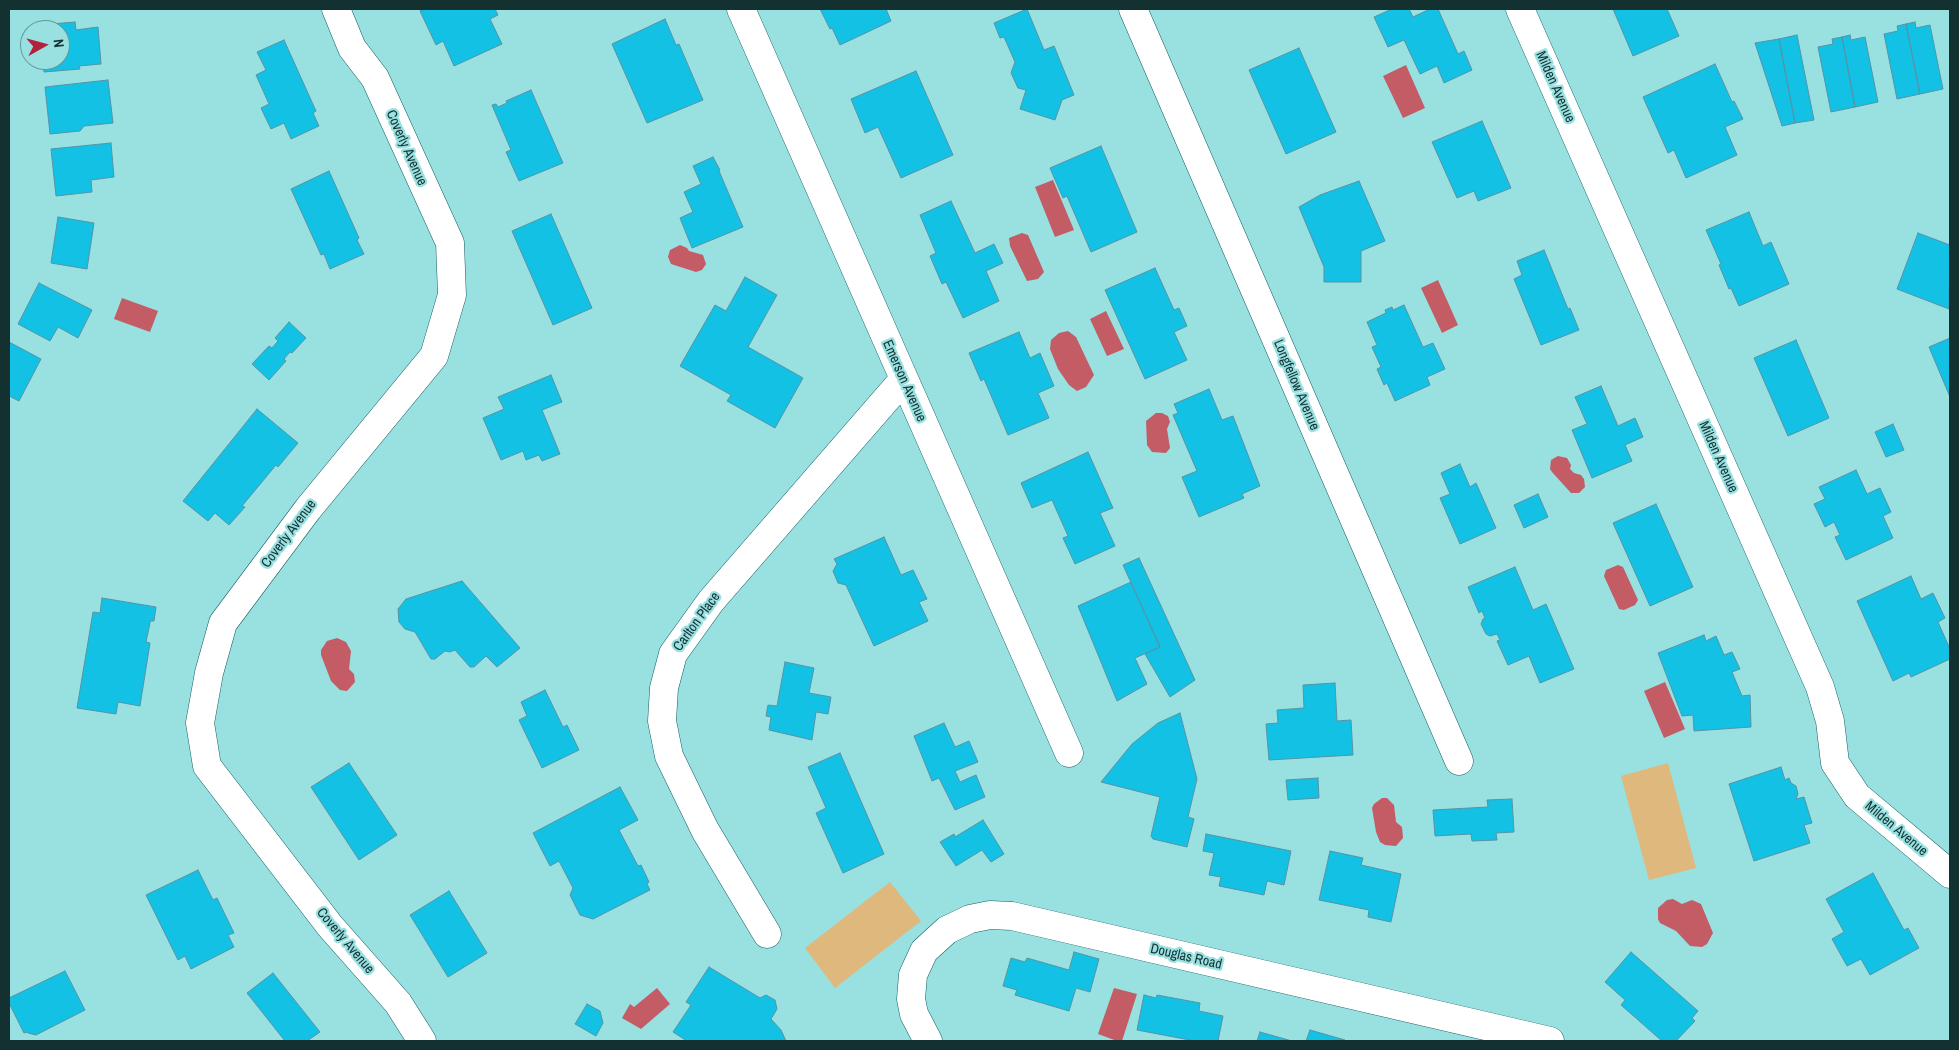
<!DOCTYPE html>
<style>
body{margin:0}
#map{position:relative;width:1959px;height:1050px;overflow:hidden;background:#99e0e1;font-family:"Archivo Narrow",sans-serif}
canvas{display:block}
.frame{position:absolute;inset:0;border:10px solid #143132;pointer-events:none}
.north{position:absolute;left:20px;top:20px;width:50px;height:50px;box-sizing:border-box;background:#99e0e1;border:1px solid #649a9b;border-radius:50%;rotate:83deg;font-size:14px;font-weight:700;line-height:20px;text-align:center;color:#143132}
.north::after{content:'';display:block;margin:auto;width:18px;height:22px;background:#b4213d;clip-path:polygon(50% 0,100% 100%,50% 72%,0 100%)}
</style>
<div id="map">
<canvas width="1959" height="1050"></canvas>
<div class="frame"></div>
<div class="north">N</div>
</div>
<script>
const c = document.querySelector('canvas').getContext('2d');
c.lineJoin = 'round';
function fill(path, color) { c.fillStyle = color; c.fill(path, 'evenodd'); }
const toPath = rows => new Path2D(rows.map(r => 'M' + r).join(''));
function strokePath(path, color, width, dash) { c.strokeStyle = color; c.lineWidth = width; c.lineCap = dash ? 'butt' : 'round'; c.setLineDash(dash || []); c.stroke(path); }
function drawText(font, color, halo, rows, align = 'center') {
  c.font = font + ' "Archivo Narrow",sans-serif'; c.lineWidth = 4.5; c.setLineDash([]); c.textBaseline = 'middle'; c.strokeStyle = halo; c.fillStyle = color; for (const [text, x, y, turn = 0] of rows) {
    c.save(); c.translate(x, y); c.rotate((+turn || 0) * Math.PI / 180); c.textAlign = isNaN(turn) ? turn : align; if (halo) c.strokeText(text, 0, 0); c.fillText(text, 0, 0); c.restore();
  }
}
const green = toPath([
 [1668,763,1696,868,1649,880,1621,776],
 [890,882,921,921,835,988,805,948]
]);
const water = toPath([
 [1406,65,1425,108,1403,118,1383,76],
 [1053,180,1074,230,1055,237,1035,187],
 [1022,233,1028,235,1044,272,1038,279,1027,281,1010,246,1009,238],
 [680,245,687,248,689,251,703,255,706,264,702,270,696,272,671,264,668,257,670,250],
 [1438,280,1458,325,1442,333,1421,288],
 [122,298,158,311,150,332,114,319],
 [1106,311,1124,349,1107,356,1090,319],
 [1068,331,1076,337,1094,375,1086,387,1077,391,1069,385,1058,369,1050,349,1051,340,1059,333],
 [1156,413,1162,413,1168,416,1170,422,1167,429,1170,448,1166,453,1152,452,1147,445,1146,421],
 [1558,456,1567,458,1571,465,1570,469,1574,473,1581,475,1584,479,1585,487,1579,493,1571,493,1552,472,1550,469,1551,460],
 [1618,565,1623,567,1638,600,1635,605,1624,610,1619,609,1604,576,1606,570],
 [337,638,346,642,351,651,349,669,354,674,355,682,347,691,340,690,331,681,321,655,321,650,327,641],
 [1665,682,1685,729,1664,738,1644,691],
 [1382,798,1387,798,1394,805,1396,822,1402,827,1403,838,1396,846,1385,845,1380,842,1376,832,1372,808,1374,804],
 [1673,899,1682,904,1692,900,1701,904,1713,933,1707,944,1702,947,1690,946,1676,931,1660,923,1658,919,1658,908,1667,900],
 [657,988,670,1004,641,1029,622,1018,630,1004,634,1007],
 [1114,988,1137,994,1122,1041,1117,1041,1098,1034]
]);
const building = toPath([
 [426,9,495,9,498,15,490,19,502,44,454,66,443,41,436,45,420,11,426,9],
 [820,9,886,9,891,21,840,45,832,28,830,29,820,9],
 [1027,9,1044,50,1054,46,1074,95,1062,100,1055,120,1020,109,1026,90,1018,88,1011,73,1015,62,1004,37,1000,38,994,23,1027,9],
 [1392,9,1409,9,1413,17,1430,9,1438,9,1458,54,1464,51,1472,70,1444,83,1437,66,1420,74,1404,40,1388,47,1374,17,1392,9],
 [1613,9,1667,9,1679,36,1633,56,1613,9],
 [665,19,676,45,679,44,703,100,647,123,612,44,665,19],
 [75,22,76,30,98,27,101,64,79,66,80,69,44,72,43,60,60,60,60,30,40,30,40,25,75,22],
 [1915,22,1916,28,1930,25,1943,89,1920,94,1906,24,1915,22],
 [1906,24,1920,94,1897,99,1884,34,1898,31,1897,26,1906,24],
 [1797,35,1814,120,1795,123,1779,39,1797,35],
 [1850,35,1851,40,1865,37,1878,102,1855,107,1842,37,1850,35],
 [1842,37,1855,107,1831,112,1818,47,1833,44,1832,39,1842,37],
 [1779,39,1795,123,1782,126,1755,43,1779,39],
 [284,40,316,111,313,113,319,126,291,139,284,123,271,129,261,108,269,104,256,75,266,70,257,52,284,40],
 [1299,48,1336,132,1286,154,1249,70,1299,48],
 [1715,64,1732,102,1734,101,1743,119,1725,127,1737,155,1686,178,1674,150,1668,153,1643,97,1715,64],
 [916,71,953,155,901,178,878,127,865,133,851,99,916,71],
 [108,80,113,123,84,126,80,131,50,134,45,87,108,80],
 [531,90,563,163,519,181,506,152,511,150,492,105,496,104,498,107,507,103,506,101,531,90],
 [1482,121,1511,188,1478,201,1474,191,1457,198,1432,142,1482,121],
 [111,143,114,177,91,180,92,192,56,196,51,149,111,143],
 [1101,146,1137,232,1091,252,1067,196,1063,198,1050,168,1101,146],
 [713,157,720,170,719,171,743,227,692,248,680,218,693,212,684,192,701,184,693,166,713,157],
 [329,171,359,238,357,240,364,254,330,269,324,254,321,255,291,189,329,171],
 [1359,181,1385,241,1361,251,1361,282,1324,282,1324,267,1299,207,1320,195,1359,181],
 [951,201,975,253,994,244,1003,263,986,271,999,301,963,318,946,282,942,284,930,256,936,253,920,215,951,201],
 [1749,212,1763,246,1771,242,1789,284,1739,306,1731,288,1729,289,1719,265,1721,264,1706,230,1749,212],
 [551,214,592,308,553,325,512,231,551,214],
 [58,217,94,223,87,269,51,263,58,217],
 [1918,233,1950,245,1949,309,1897,289,1918,233],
 [1544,250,1568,309,1570,308,1579,330,1541,345,1514,279,1522,275,1517,261,1544,250],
 [1155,268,1174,310,1179,308,1187,326,1174,332,1187,360,1145,379,1105,290,1155,268],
 [745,277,777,295,748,347,803,378,775,428,727,401,731,395,680,366,715,305,726,311,745,277],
 [39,283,92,310,78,338,58,327,50,341,18,324,39,283],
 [1404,305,1423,347,1433,343,1445,369,1427,377,1430,385,1395,401,1387,383,1384,385,1377,369,1381,367,1372,347,1377,345,1367,322,1386,313,1385,310,1392,307,1393,310,1404,305],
 [289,322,306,338,292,353,290,352,284,359,286,361,269,380,252,364,269,346,272,348,278,341,275,338,289,322],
 [1019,332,1030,358,1040,353,1054,386,1038,393,1049,418,1008,435,984,379,981,381,969,353,1019,332],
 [1950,338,1950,397,1929,347,1950,338],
 [1796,340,1829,418,1788,436,1754,358,1796,340],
 [9,342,41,359,19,401,9,396,9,342],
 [551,375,562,402,542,410,560,454,542,461,539,455,526,460,523,451,501,460,483,418,504,409,498,397,551,375],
 [1601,386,1618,426,1635,418,1643,437,1625,445,1632,461,1592,478,1572,430,1587,424,1575,397,1601,386],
 [1209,389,1222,420,1233,416,1260,486,1242,494,1244,498,1199,517,1182,477,1197,471,1173,415,1178,413,1174,404,1209,389],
 [257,409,298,443,278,467,276,465,242,506,245,507,229,525,215,513,208,521,183,501,257,409],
 [1893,424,1904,450,1886,457,1875,432,1893,424],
 [1088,452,1113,508,1100,513,1115,546,1075,564,1063,538,1068,536,1052,500,1032,508,1021,483,1088,452],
 [1460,464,1470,487,1476,483,1496,528,1460,544,1440,498,1450,494,1441,473,1460,464],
 [1856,470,1867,494,1880,488,1891,512,1883,516,1893,538,1846,560,1835,537,1840,535,1834,522,1825,527,1814,504,1825,499,1819,487,1856,470],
 [1538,494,1548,517,1524,528,1514,505,1538,494],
 [1656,504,1693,587,1650,606,1613,523,1656,504],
 [884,537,901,575,913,570,927,599,919,602,928,621,874,646,846,585,838,583,833,571,837,564,834,559,884,537],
 [1139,558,1195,680,1170,697,1145,654,1160,647,1123,565,1139,558],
 [1515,567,1533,610,1546,604,1574,669,1540,683,1529,656,1508,665,1497,641,1500,640,1497,634,1490,636,1486,634,1481,624,1483,619,1485,618,1482,611,1479,613,1468,587,1515,567],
 [1911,576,1921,599,1933,593,1945,618,1938,622,1950,649,1950,659,1911,677,1909,673,1893,681,1857,601,1911,576],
 [462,581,520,648,497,667,486,656,474,667,470,667,455,650,450,652,445,651,435,659,431,659,415,632,405,629,399,622,398,609,406,599,462,581],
 [1131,582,1160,647,1135,658,1147,684,1117,701,1078,606,1131,582],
 [102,598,156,607,154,621,150,621,150,623,146,642,150,643,140,706,118,702,116,714,77,708,93,612,100,613,102,598],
 [1704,635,1706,641,1716,636,1724,655,1732,652,1740,669,1732,672,1742,696,1750,695,1751,727,1694,731,1693,715,1682,716,1658,653,1704,635],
 [785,662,814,668,809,693,831,697,828,714,816,712,812,740,769,730,771,717,766,716,768,705,777,706,785,662],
 [1335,683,1337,721,1351,720,1353,755,1269,760,1266,724,1278,723,1277,710,1304,708,1303,685,1335,683],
 [545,690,563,727,567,725,579,750,542,768,519,720,527,716,521,702,545,690],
 [1180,713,1197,779,1188,817,1194,819,1187,847,1153,839,1151,836,1160,797,1101,782,1132,744,1158,723,1180,713],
 [944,723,955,747,969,741,978,762,955,771,960,782,976,775,985,797,955,810,939,778,932,781,914,736,944,723],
 [840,753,884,854,843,873,816,813,826,808,808,767,840,753],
 [349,763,397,835,359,860,311,787,349,763],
 [1781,767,1785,780,1789,778,1791,783,1796,786,1798,794,1796,799,1804,797,1812,823,1804,825,1810,843,1754,861,1729,784,1781,767],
 [1318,778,1319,798,1288,800,1286,780,1318,778],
 [620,787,638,820,619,830,638,866,641,865,649,882,647,884,650,890,593,919,580,915,570,895,573,888,559,861,550,866,533,833,620,787],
 [1512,799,1514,832,1496,833,1497,840,1472,841,1471,834,1435,836,1433,810,1488,807,1487,800,1512,799],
 [983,820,1004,854,991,862,982,850,956,866,940,842,954,834,955,837,983,820],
 [1206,834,1291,851,1284,885,1267,881,1264,895,1219,886,1221,877,1209,875,1214,853,1203,851,1206,834],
 [1330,851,1363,858,1361,865,1401,874,1391,922,1368,917,1369,910,1319,900,1330,851],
 [198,870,213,900,217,898,234,933,228,935,234,947,191,969,185,956,178,960,146,895,198,870],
 [1873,873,1904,930,1908,928,1919,948,1870,975,1861,959,1847,966,1832,939,1844,932,1826,899,1873,873],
 [449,891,487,953,448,977,410,915,449,891],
 [1074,952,1099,959,1090,992,1076,988,1069,1011,1015,995,1017,990,1003,986,1011,958,1025,962,1027,958,1069,970,1074,952],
 [1631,952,1698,1011,1692,1018,1695,1021,1676,1041,1662,1041,1621,1005,1625,1000,1605,982,1631,952],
 [709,967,760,998,766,995,775,1000,777,1009,771,1019,781,1030,786,1041,687,1041,673,1032,691,1005,686,1002,709,967],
 [65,971,85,1010,36,1035,28,1033,27,1032,24,1033,9,1003,9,998,65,971],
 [273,973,320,1032,307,1041,285,1041,247,993,273,973],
 [1144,995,1156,998,1157,995,1200,1003,1199,1011,1223,1016,1218,1041,1195,1041,1137,1030,1144,995],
 [587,1004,600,1011,603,1023,596,1036,575,1024,587,1004],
 [1310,1030,1345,1040,1344,1041,1306,1041,1310,1030],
 [1260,1032,1292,1041,1257,1041,1260,1032]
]);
const minor = toPath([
 [336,9,352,48,375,78,450,243,452,295,434,356,308,509,223,623,209,673,200,723,207,766,330,926,398,1003,422,1041],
 [741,9,1069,753],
 [1133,9,1459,761],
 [1520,9,1820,687,1830,721,1835,763,1857,796,1950,874],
 [767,934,705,830,669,756,662,721,664,688,673,654,711,601,903,380],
 [928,1041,914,1014,911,999,913,975,924,951,947,930,970,919,990,915,1012,916,1550,1041]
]);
const streetNames = [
 ["Milden Avenue",1555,87,66],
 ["Coverly Avenue",406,148,66],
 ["Emerson Avenue",904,381,66],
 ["Longfellow Avenue",1296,385,67],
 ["Milden Avenue",1718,457,66],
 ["Coverly Avenue",289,534,-53],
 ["Carlton Place",697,622,-54],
 ["Milden Avenue",1896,829,40],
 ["Coverly Avenue",345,941,50],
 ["Douglas Road",1186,957,13]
];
fill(green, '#deb87d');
fill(water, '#c35c64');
fill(building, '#12c1e4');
strokePath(building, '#5494a6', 1);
strokePath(minor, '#105f61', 29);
strokePath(minor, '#fff', 28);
drawText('14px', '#143132', '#99e0e1', streetNames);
</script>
